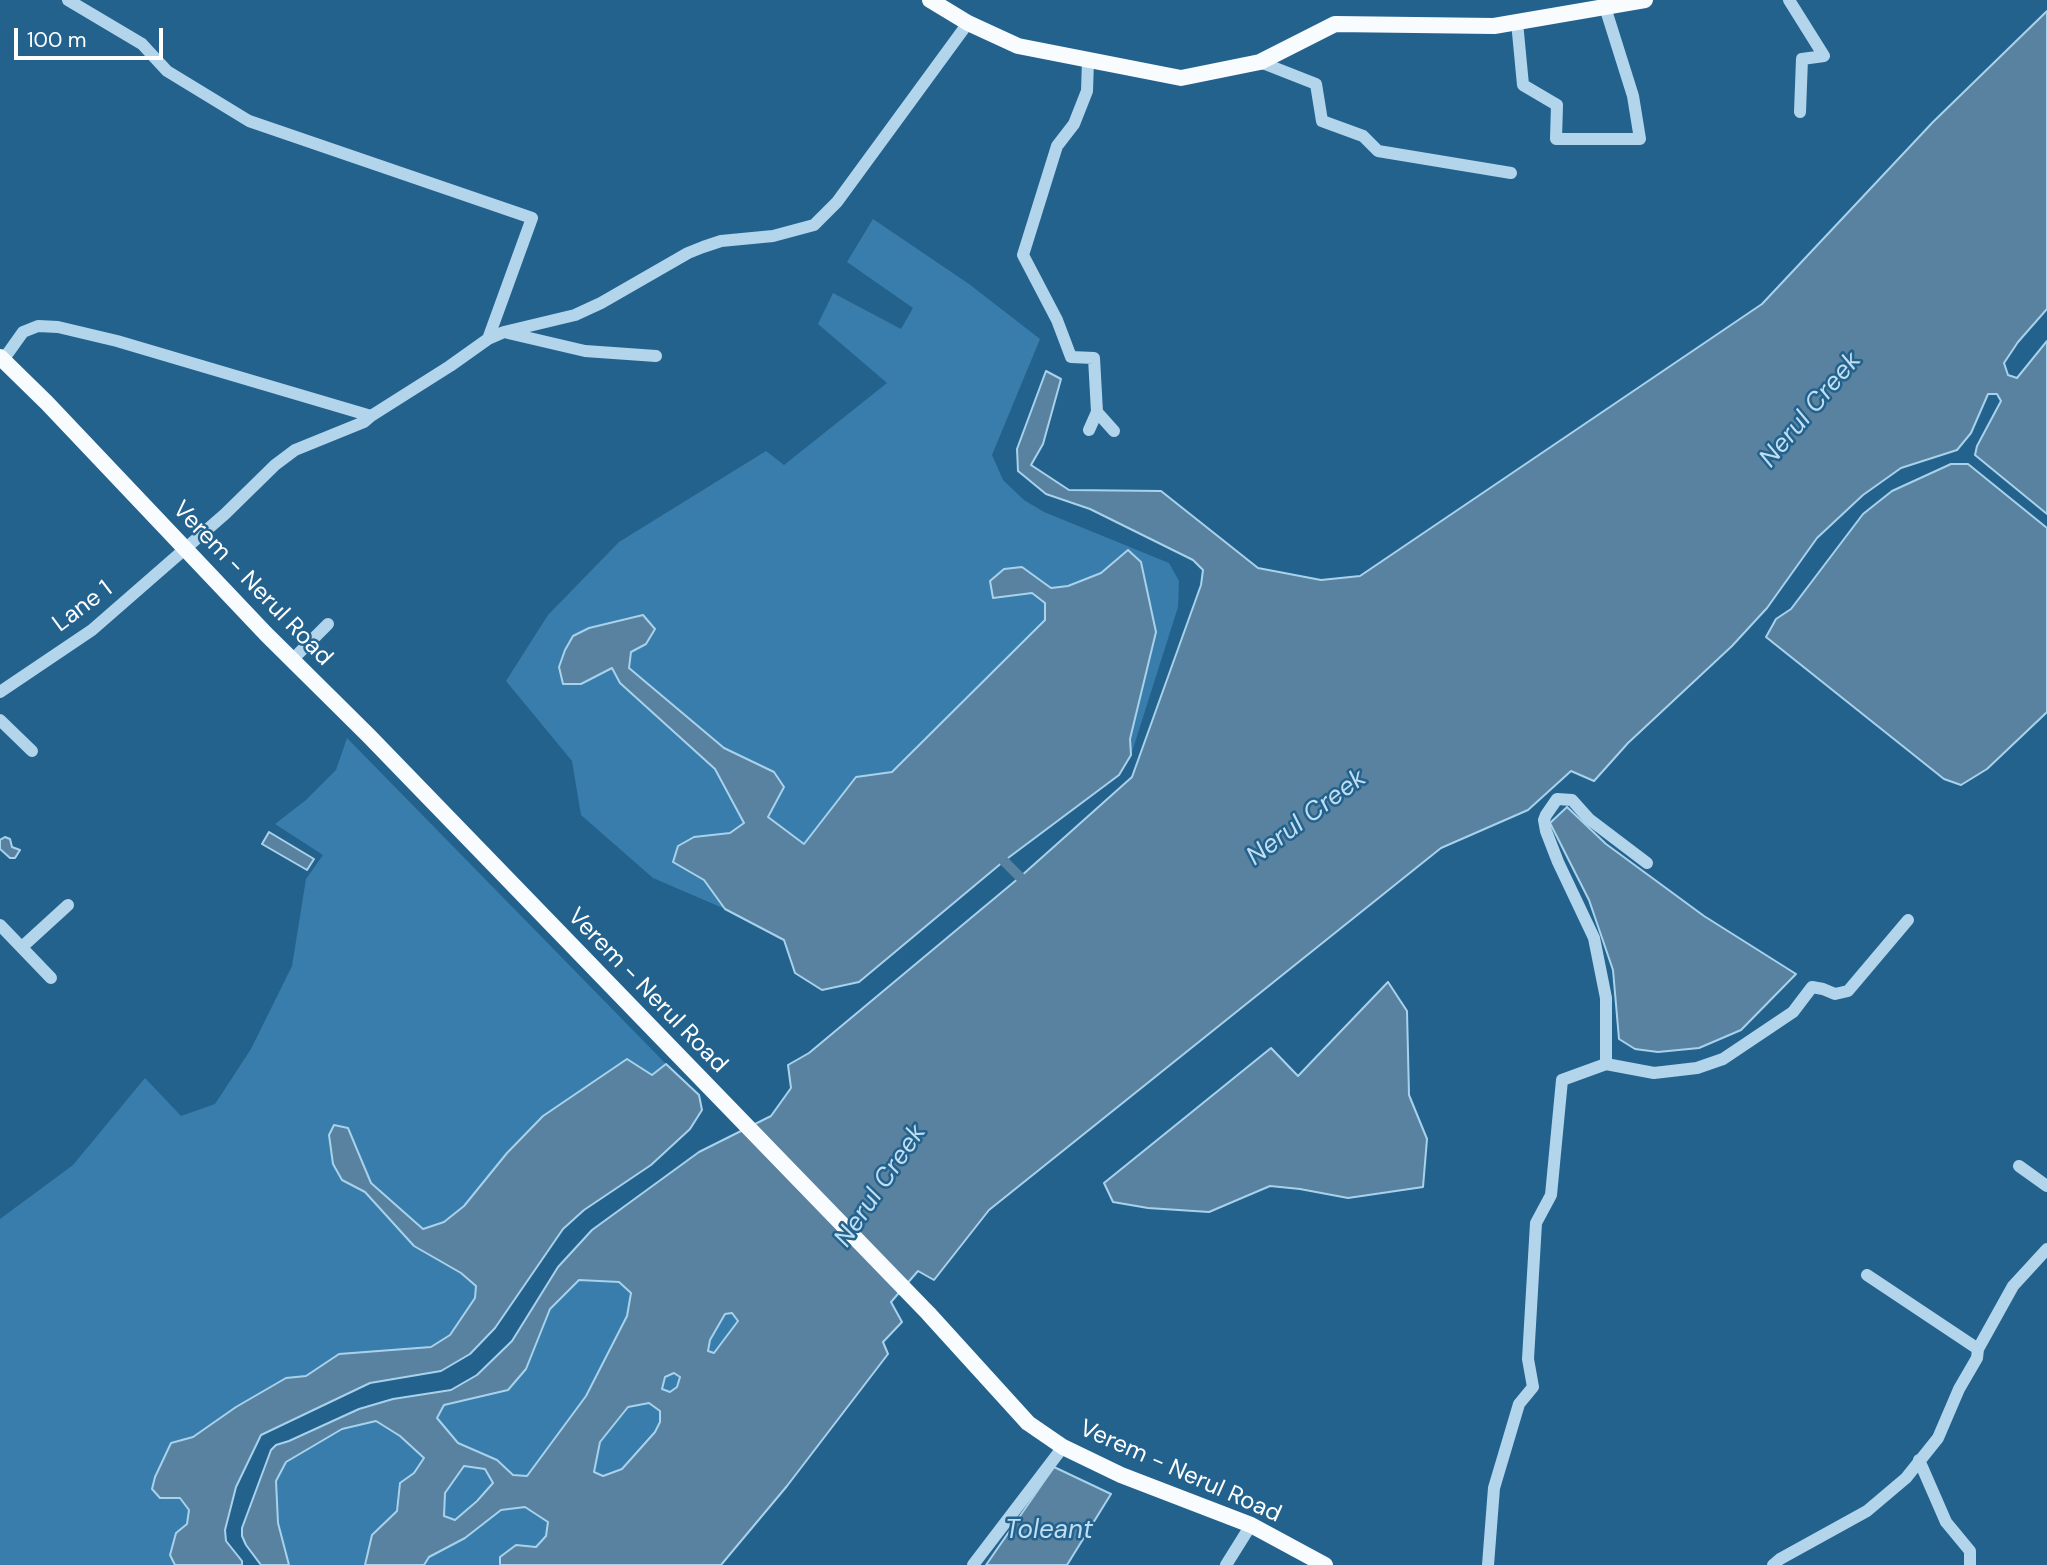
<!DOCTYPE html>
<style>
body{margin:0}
#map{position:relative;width:2047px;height:1565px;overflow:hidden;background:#24628e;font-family:"DM Sans",sans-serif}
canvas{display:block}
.scale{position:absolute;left:14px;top:28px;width:149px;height:32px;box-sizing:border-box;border:4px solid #fff;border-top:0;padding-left:9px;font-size:21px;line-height:24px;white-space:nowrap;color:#fff;-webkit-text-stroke:5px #24628e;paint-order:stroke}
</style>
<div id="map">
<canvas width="2047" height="1565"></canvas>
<div class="scale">100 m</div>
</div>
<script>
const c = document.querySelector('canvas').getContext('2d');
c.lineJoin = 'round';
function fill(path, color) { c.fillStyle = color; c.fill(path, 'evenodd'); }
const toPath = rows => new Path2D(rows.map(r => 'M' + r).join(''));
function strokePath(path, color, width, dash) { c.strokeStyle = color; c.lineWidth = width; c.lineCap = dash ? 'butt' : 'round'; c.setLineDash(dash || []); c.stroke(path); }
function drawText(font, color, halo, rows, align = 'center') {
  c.font = font + ' "DM Sans",sans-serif'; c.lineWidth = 5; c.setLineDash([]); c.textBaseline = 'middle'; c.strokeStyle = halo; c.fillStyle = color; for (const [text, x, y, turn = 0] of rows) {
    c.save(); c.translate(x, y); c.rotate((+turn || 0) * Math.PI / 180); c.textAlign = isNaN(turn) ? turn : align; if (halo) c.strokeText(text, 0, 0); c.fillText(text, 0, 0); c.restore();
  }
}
const green = toPath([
 [873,219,969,284,1040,339,992,455,1003,480,1024,500,1044,512,1169,563,1179,581,1178,607,1131,755,1127,551,1101,573,1068,586,1051,588,1022,567,1032,593,1045,603,1045,620,891,772,856,777,804,844,768,817,784,787,774,772,724,749,629,668,631,652,646,644,655,629,581,684,612,668,620,683,715,769,744,822,730,833,694,837,704,880,725,909,653,878,581,815,572,761,506,681,548,615,619,542,766,451,784,465,887,383,818,324,833,293,901,329,913,308,847,262],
 [347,738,666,1064,652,1075,543,1116,507,1153,464,1206,444,1222,422,1229,371,1183,357,1146,329,1135,333,1164,342,1180,365,1192,414,1246,461,1273,477,1286,475,1298,450,1335,431,1347,339,1354,306,1376,286,1378,236,1407,193,1437,171,1443,160,1498,180,1498,189,1510,187,1524,176,1533,170,1555,175,1565,0,1565,0,1219,73,1165,145,1078,181,1116,215,1104,251,1049,292,966,306,879,323,855,275,824,306,800,336,770],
 [579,1280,619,1282,631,1293,627,1316,586,1396,527,1476,513,1475,497,1460,458,1443,437,1418,444,1405,508,1390,526,1369,550,1309],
 [726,1313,732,1313,738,1321,714,1353,708,1351,710,1340],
 [674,1372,680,1377,677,1387,670,1392,661,1389,665,1377],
 [649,1403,660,1410,660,1422,655,1432,622,1469,602,1476,594,1472,600,1442,628,1407],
 [376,1421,400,1436,424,1458,414,1473,400,1483,397,1511,372,1535,365,1565,289,1565,278,1523,276,1480,286,1462,342,1429],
 [464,1466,485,1469,493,1483,455,1521,444,1516,445,1493],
 [525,1507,548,1522,546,1536,536,1547,500,1557,500,1565,424,1565,429,1557,465,1538,501,1510]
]);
const water = toPath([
 [2047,11,2047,309,2018,342,2004,363,2008,375,2017,378,2047,341,2047,514,1975,455,1977,446,2001,401,1997,394,1988,394,1971,433,1957,450,1901,468,1863,495,1817,538,1767,608,1732,646,1628,743,1594,781,1571,771,1528,810,1441,848,989,1210,934,1280,918,1271,891,1302,902,1322,883,1342,888,1354,787,1486,721,1565,500,1565,500,1557,516,1545,536,1547,546,1536,548,1522,525,1507,501,1510,465,1538,429,1557,424,1565,365,1565,372,1535,397,1511,400,1483,414,1473,424,1458,400,1436,376,1421,342,1429,286,1462,276,1481,278,1523,289,1565,261,1565,246,1545,242,1536,242,1528,271,1450,276,1445,289,1441,359,1409,393,1399,451,1390,477,1375,512,1341,558,1267,592,1230,699,1152,771,1116,791,1088,788,1065,809,1053,1020,877,1132,777,1201,585,1203,570,1193,560,1090,509,1046,494,1018,471,1017,449,1046,371,1061,379,1043,444,1031,465,1069,490,1161,491,1258,568,1321,580,1360,576,1762,304,1933,122,2047,11],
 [579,1280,619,1282,631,1293,627,1316,586,1396,527,1476,513,1475,497,1460,458,1443,437,1418,444,1405,508,1390,526,1369,550,1309,579,1280],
 [732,1313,738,1321,714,1353,708,1351,710,1340,725,1314,732,1313],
 [674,1373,680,1377,677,1387,670,1392,662,1389,665,1377,674,1373],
 [649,1403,660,1411,660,1422,655,1432,622,1469,603,1476,594,1472,600,1442,628,1407,649,1403],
 [464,1466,485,1469,493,1483,477,1501,455,1520,444,1516,445,1493,464,1466],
 [1951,464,1968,464,2047,528,2047,712,1987,769,1961,785,1944,779,1766,637,1776,619,1791,609,1863,514,1892,491,1951,464],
 [1128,550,1141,562,1156,632,1130,739,1131,755,1119,775,1004,861,859,982,822,990,795,973,784,940,725,909,704,880,673,862,678,846,694,837,730,833,744,823,715,769,620,683,612,668,581,684,563,684,559,667,565,650,573,636,589,628,643,615,655,629,646,644,631,652,629,668,724,748,774,772,784,787,768,817,804,844,856,777,892,772,1045,620,1045,603,1032,593,993,598,990,581,1004,569,1022,567,1051,588,1068,586,1101,573,1128,550],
 [1567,807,1606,844,1704,916,1796,974,1741,1030,1699,1048,1658,1052,1635,1049,1619,1039,1613,970,1589,900,1550,823,1567,807],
 [269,832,314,859,307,870,262,844,269,832],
 [5,837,10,839,12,847,20,850,15,858,10,858,0,849,0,840,5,837],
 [1388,982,1407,1011,1409,1095,1427,1139,1423,1187,1348,1198,1300,1189,1270,1186,1209,1212,1148,1208,1113,1202,1104,1183,1271,1048,1298,1076,1388,982],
 [627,1059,652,1075,666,1064,699,1095,702,1110,690,1129,651,1165,584,1210,563,1229,495,1328,470,1354,441,1371,370,1383,261,1435,236,1487,225,1530,226,1541,242,1561,242,1565,175,1565,170,1555,176,1533,187,1524,189,1510,180,1498,160,1498,152,1489,155,1477,171,1443,193,1437,236,1407,286,1378,306,1376,339,1354,431,1347,450,1335,475,1298,476,1286,461,1273,414,1246,365,1192,342,1180,333,1164,329,1135,334,1125,348,1128,371,1183,423,1229,444,1222,464,1206,507,1153,543,1116,627,1059],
 [1054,1467,1111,1494,1067,1565,986,1565,1054,1467]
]);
const canal = toPath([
 [1004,861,1020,877]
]);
const minor = toPath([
 [68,0,142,44,167,71,249,121,532,218,488,339],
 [1789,0,1824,56,1802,59,1800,112],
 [1517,22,1523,85,1557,105,1556,139,1640,139,1633,96,1605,7],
 [1088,60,1087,91,1074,124,1057,146,1023,255,1057,320,1071,357,1094,358,1097,412,1114,431],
 [1260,62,1316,84,1322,121,1363,136,1378,151,1511,173],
 [508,333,585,351,656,356],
 [3,360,23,332,38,326,58,327,117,341,371,416,450,366,488,339,504,332,575,315,601,303,688,253,703,247,721,241,773,236,814,225,837,202,968,23],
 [1089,430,1097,412],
 [292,660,328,624],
 [0,692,92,630,225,514,275,465,295,450,364,422,371,416],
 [0,720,32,751],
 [0,925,51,978],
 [22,947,68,905],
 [1606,1064,1654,1073,1697,1068,1723,1059,1793,1012,1812,987,1823,989,1835,994,1848,991,1908,920],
 [2019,1166,2047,1186],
 [1867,1275,1978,1349],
 [1919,1460,1946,1522,1970,1551,1970,1565],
 [973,1565,1063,1447],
 [1226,1565,1251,1525],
 [1488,1565,1494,1488,1519,1404,1533,1387,1528,1359,1536,1223,1551,1195,1562,1080,1606,1064,1606,998,1594,938,1558,862,1546,831,1544,820,1546,815,1557,799,1572,800,1589,819,1647,863],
 [1773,1565,1780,1559,1867,1511,1906,1478,1938,1438,1959,1389,1977,1358,1978,1349,2013,1286,2047,1249]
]);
const major = toPath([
 [930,0,968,23,1018,46,1181,78,1260,62,1335,24,1494,26,1645,0],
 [0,357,47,403,266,634,369,736,928,1313,1028,1423,1063,1447,1121,1475,1251,1525,1325,1565]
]);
const streetNames = [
 ["Verem - Nerul Road",252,584,46],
 ["Lane 1",83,607,-37],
 ["Verem - Nerul Road",647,991,46],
 ["Verem - Nerul Road",1180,1472,24]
];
const waterNames = [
 ["Nerul Creek",1811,410,-50],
 ["Nerul Creek",1307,818,-37],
 ["Nerul Creek",881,1186,-56],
 ["Toleant",1049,1531]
];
fill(green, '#387dab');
fill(water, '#58829f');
strokePath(water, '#a8d2ec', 2);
strokePath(canal, '#58829f', 10);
strokePath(minor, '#b3d5eb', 12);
strokePath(major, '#f8fcff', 16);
drawText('24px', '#fff', '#24628e', streetNames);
drawText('italic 26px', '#bfdef2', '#24628e', waterNames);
</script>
